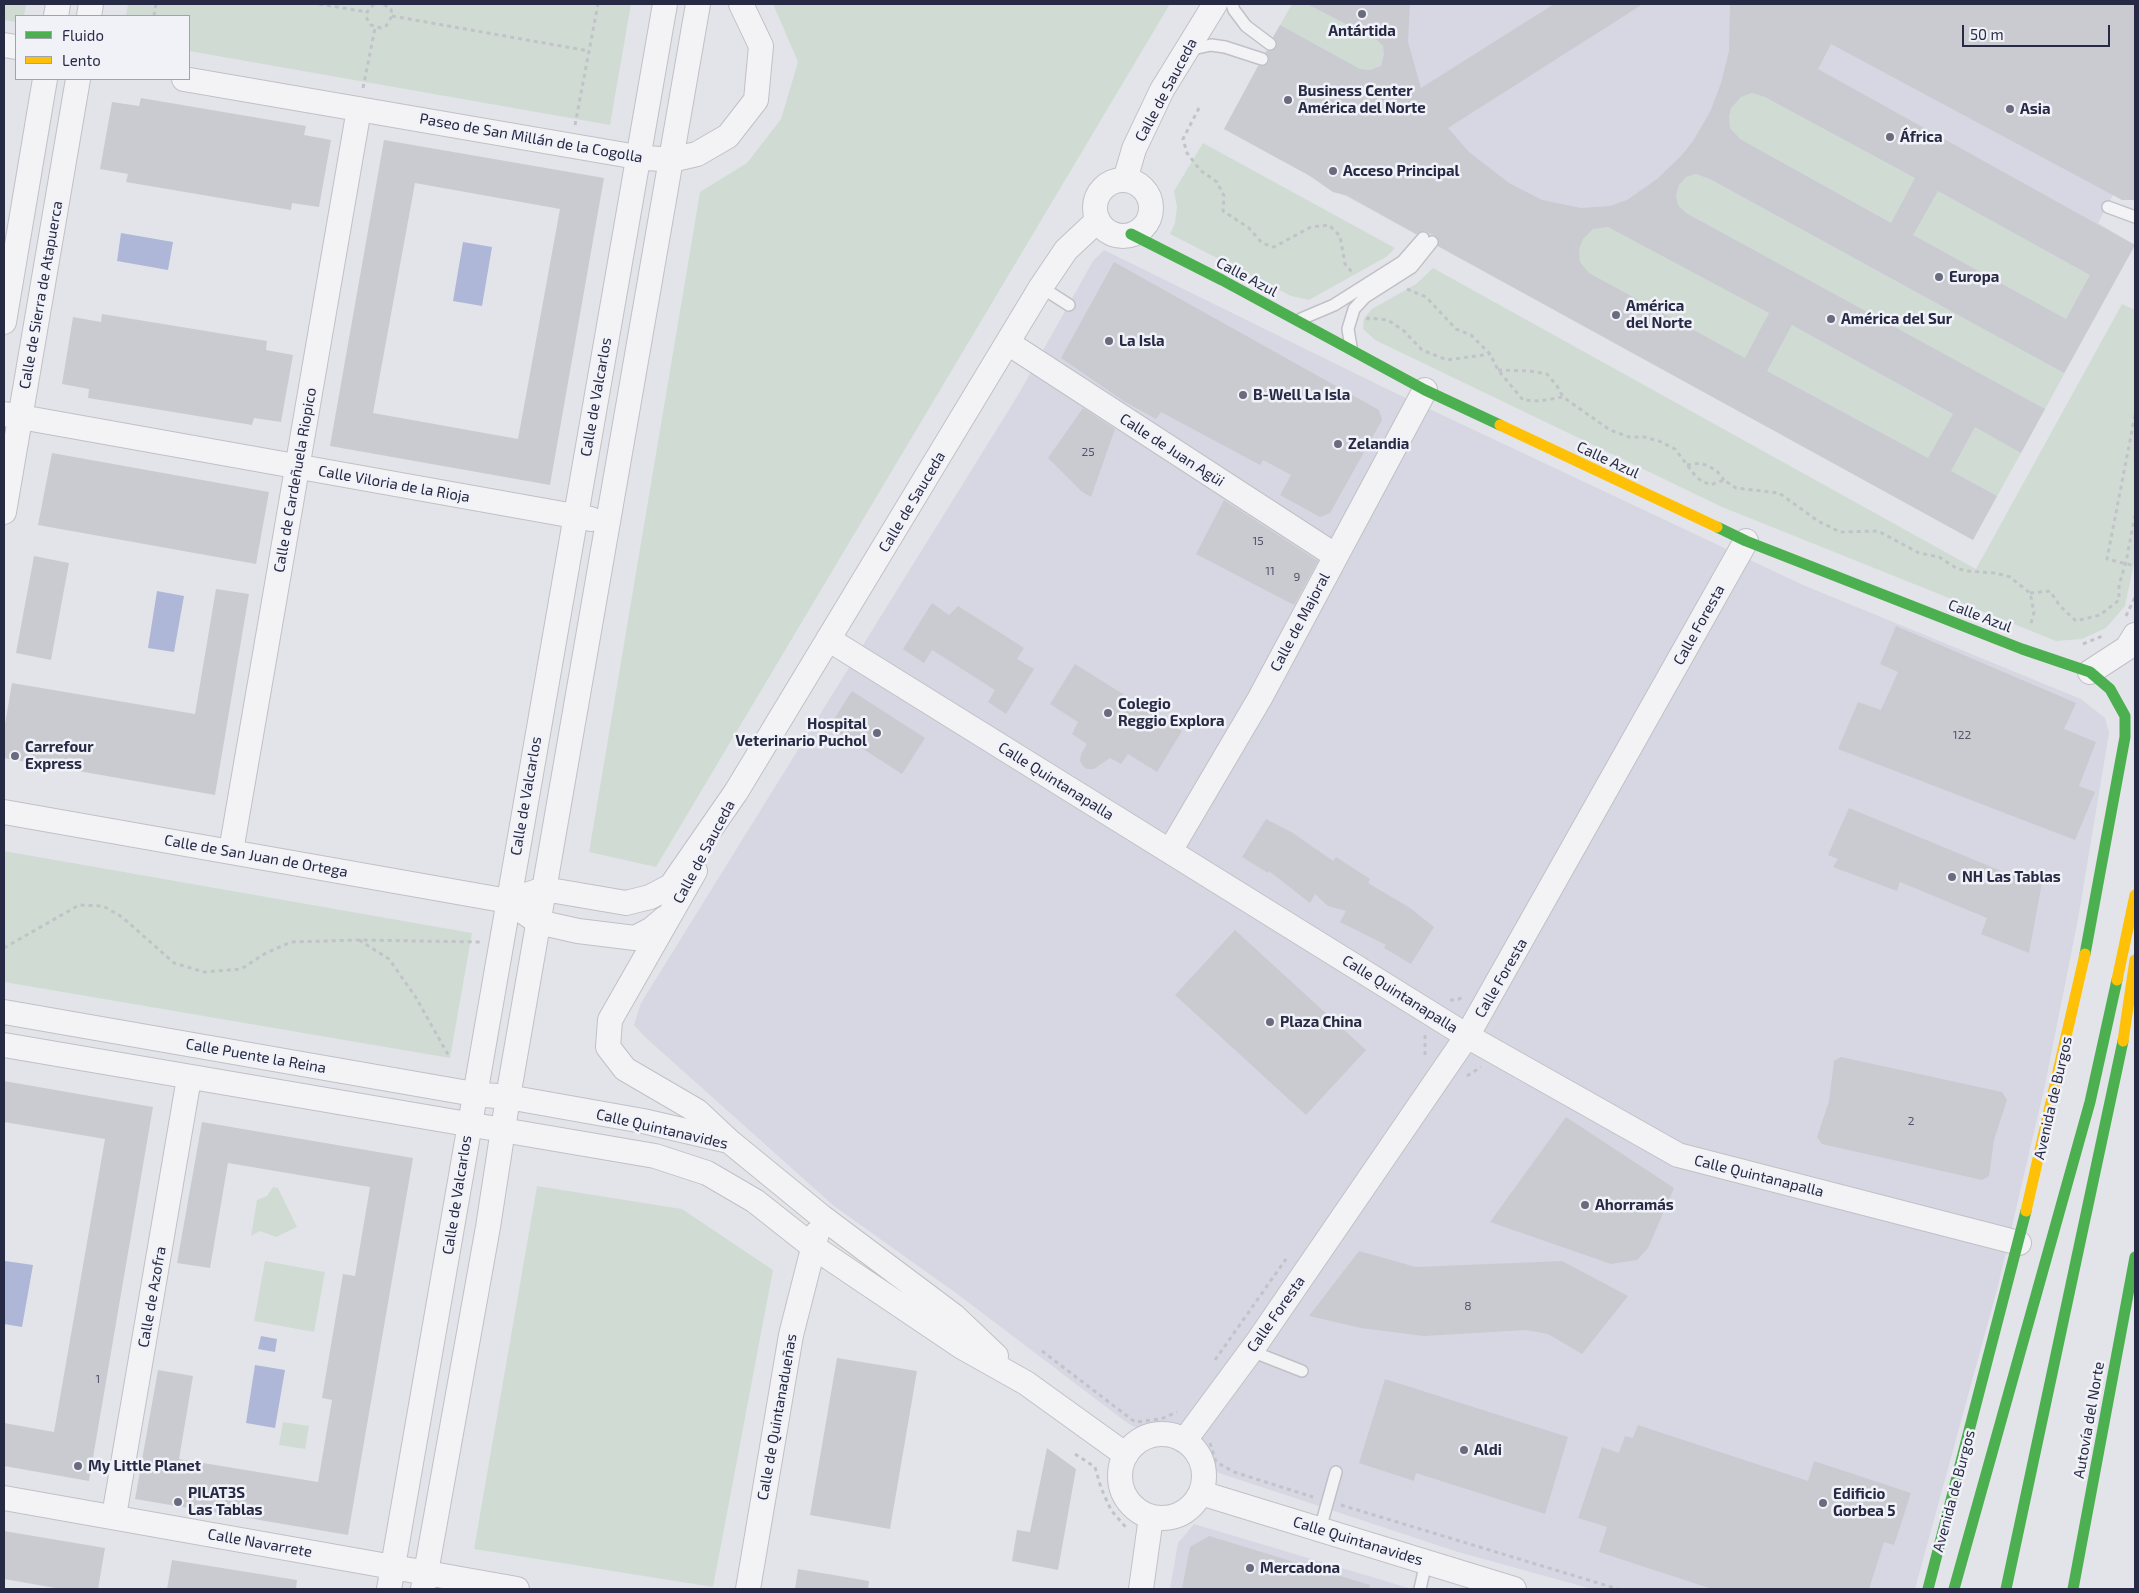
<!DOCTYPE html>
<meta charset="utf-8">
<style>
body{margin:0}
#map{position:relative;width:2139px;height:1593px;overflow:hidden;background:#e3e4e9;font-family:"Exo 2",sans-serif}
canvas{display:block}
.frame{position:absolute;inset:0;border:5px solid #272a45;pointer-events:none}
.legend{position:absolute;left:15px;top:15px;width:175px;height:65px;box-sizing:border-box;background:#f1f2f8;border:1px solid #a0a2b0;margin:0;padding:6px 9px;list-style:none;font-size:15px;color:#272a45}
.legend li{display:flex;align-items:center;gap:10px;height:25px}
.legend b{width:25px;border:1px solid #a0a2b0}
.scale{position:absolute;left:1962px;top:25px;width:148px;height:22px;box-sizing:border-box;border:2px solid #272a45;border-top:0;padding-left:6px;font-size:15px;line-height:18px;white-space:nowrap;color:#272a45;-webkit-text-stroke:4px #f1f2f8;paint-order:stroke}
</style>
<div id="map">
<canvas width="2139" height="1593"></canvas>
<div class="frame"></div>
<ul class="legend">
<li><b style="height:6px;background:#4caf50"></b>Fluido</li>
<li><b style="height:6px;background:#ffc107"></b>Lento</li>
</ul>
<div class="scale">50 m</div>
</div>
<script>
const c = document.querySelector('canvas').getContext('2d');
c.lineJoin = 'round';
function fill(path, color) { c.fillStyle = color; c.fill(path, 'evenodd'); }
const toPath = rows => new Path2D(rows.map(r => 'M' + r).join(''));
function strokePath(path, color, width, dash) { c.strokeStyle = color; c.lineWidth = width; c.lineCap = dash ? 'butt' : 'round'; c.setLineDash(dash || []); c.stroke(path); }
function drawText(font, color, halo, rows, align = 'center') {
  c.font = font + ' "Exo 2",sans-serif'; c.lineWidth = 5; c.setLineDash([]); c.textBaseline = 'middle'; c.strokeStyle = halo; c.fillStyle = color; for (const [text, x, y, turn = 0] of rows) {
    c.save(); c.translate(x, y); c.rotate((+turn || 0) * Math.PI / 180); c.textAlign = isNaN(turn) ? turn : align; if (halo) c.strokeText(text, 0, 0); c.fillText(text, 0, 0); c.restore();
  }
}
const built = toPath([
 [1292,4,2135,4,2135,200,2122,200,2113,195,2098,223,2135,245,1973,540,1346,196,1333,192,1310,176,1224,129],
 [1104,250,1387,389,1803,585,2081,699,2105,718,2109,733,2078,919,2045,1085,1998,1286,1915,1589,1592,1589,1458,1552,1204,1468,1126,1422,960,1296,834,1206,645,1037,634,1025,641,1003,1018,395,1093,261],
 [1194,1524,1412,1589,1170,1589,1178,1543]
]);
const green = toPath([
 [4,4,26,4,24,16,16,16,16,22,4,20],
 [128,4,631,4,610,125,189,51,189,16,126,16],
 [773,4,1170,4,656,867,589,852,700,192,747,163,781,119,798,62],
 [1292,4,1307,4,1377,40,1383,46,1382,62,1377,67,1370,70,1360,69,1280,25],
 [1752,93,1765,97,1915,178,2111,287,2087,331,1740,139,1730,128,1729,117,1731,108,1741,97],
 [1203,143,1395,248,1386,257,1309,300,1291,296,1170,234,1175,223,1177,207,1174,191],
 [1696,174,1709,179,2064,373,2045,409,1686,213,1678,205,1676,195,1679,185,1686,177],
 [1608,227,1792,325,2021,453,1997,496,1589,273,1580,262,1579,249,1583,239,1593,229],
 [1433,268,1976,569,2122,304,2135,310,2135,559,2125,606,2106,628,2082,639,2056,641,1722,507,1375,340,1363,329,1364,318,1372,309,1416,284],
 [4,851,472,933,450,1058,4,982],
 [537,1186,682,1209,773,1270,713,1587,474,1549],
 [273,1187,278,1188,297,1227,276,1237,260,1231,251,1236,257,1200,267,1196],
 [265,1261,325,1272,314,1332,254,1321],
 [283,1422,309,1426,305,1449,279,1445]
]);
const water = toPath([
 [121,233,173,242,168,270,117,261],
 [463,242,492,247,482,306,453,301],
 [157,591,184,596,174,652,148,648],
 [5,1261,33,1265,22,1327,4,1324],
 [261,1336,277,1339,275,1352,258,1349],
 [255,1365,285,1370,275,1428,246,1423]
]);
const building = toPath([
 [1307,4,1410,4,1408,42,1421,88,1554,4,1643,4,1448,128,1469,152,1509,183,1542,200,1581,208,1610,206,1627,200,1657,179,1681,156,1693,141,1710,112,1721,83,1729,51,1730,4,2135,4,2135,200,2122,200,1831,44,1818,69,2135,245,2064,373,1710,179,1696,174,1686,177,1679,185,1676,195,1678,205,1686,213,2045,409,2021,453,1975,427,1951,471,1997,496,1973,540,1438,246,1439,240,1436,236,1424,231,1416,234,1346,195,1333,192,1310,176,1224,129,1258,66,1264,66,1269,62,1269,57,1265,52,1276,48,1277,42,1273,37,1280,25,1360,69,1370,70,1381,66,1384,54,1383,46,1377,40],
 [1752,93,1765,97,1915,178,1891,223,1740,139,1730,128,1729,117,1731,108,1741,97],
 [1938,191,2090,275,2066,319,1913,235],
 [1608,227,1769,313,1745,358,1589,273,1580,262,1579,249,1583,239,1593,229],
 [1792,325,1953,414,1928,458,1767,371],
 [141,98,306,126,304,135,331,140,319,207,292,203,291,210,126,182,128,174,100,169,112,102,139,106],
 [384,140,604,178,550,485,330,446],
 [415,183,560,209,518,439,373,413],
 [1114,262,1379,410,1382,420,1330,513,1320,517,1280,495,1291,475,1263,460,1260,465,1161,412,1156,419,1125,402,1061,358],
 [102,314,267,341,266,350,293,355,281,422,254,418,252,425,88,398,89,389,62,384,73,317,101,322],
 [1083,408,1115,429,1091,497,1081,491,1048,458],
 [52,453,269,492,256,564,38,525],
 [1224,500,1318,561,1294,605,1196,554],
 [34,556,69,563,51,660,16,653],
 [216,589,249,594,215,795,4,758,4,730,12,683,195,714],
 [932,603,949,615,958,606,1024,648,1017,659,1034,669,1006,714,988,702,995,690,932,650,924,663,903,649],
 [1896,626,2076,703,2064,729,2096,742,2079,786,2095,792,2075,840,1838,749,1858,702,1881,710,1898,672,1880,664],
 [1075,664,1182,731,1157,772,1128,754,1121,764,1110,758,1094,769,1087,769,1083,766,1080,761,1081,754,1087,744,1072,734,1078,722,1050,704],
 [852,691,925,738,902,774,829,727],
 [1849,808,2006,873,2044,872,2029,953,1981,934,1987,918,1900,882,1897,891,1833,867,1838,859,1828,855],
 [1266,819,1293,833,1333,861,1336,857,1370,879,1368,883,1410,908,1434,927,1411,964,1384,948,1386,945,1340,922,1346,911,1328,906,1315,894,1310,903,1269,871,1268,873,1242,857],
 [1235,930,1366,1050,1306,1115,1175,995],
 [1841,1057,2002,1092,2007,1100,1994,1140,1989,1176,1982,1180,1822,1144,1817,1137,1829,1101,1834,1061],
 [4,1081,153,1107,89,1481,4,1466,4,1423,54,1432,105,1139,4,1122],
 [1566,1117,1674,1188,1648,1248,1637,1260,1611,1264,1490,1222],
 [202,1122,413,1158,348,1535,135,1499,158,1370,193,1376,179,1459,318,1482,332,1400,322,1398,343,1274,355,1276,370,1187,228,1163,210,1268,177,1263],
 [1359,1251,1416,1267,1562,1261,1628,1296,1582,1354,1548,1334,1526,1330,1424,1336,1361,1328,1309,1316],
 [837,1358,917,1371,890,1529,810,1515],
 [1385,1379,1568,1437,1545,1514,1416,1473,1414,1481,1359,1463],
 [1638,1425,1808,1481,1814,1461,1911,1493,1894,1545,1884,1542,1869,1589,1712,1589,1599,1552,1607,1527,1578,1518,1602,1447,1619,1453,1625,1436,1633,1438],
 [1047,1448,1076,1469,1058,1570,1012,1561,1017,1530,1030,1532],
 [4,1531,105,1548,98,1589,61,1589,4,1579],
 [1209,1536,1370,1585,1369,1589,1182,1589,1190,1547],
 [172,1560,297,1580,296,1589,167,1589],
 [798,1569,869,1581,868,1589,795,1589]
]);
const path = toPath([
 [319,4,367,12],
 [374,4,367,12,366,17,371,25,381,28,386,26,392,16,391,9,383,4],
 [154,16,156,4],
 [392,16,589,51],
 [363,88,375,28],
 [1199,108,1183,139,1187,153,1200,170,1217,182,1224,196,1223,211,1249,228,1262,243,1274,247,1311,227,1329,225,1340,236,1345,264,1351,271,1355,273],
 [575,125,598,4],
 [1407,289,1426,297,1456,329,1471,335,1490,354,1498,370,1523,400,1540,401,1563,397,1610,430,1629,437,1644,437,1659,441,1675,449,1697,478,1710,485,1724,480,1736,488,1779,493,1818,521,1840,532,1878,531,1919,553,1939,557,1956,568,1966,571,1995,573,2010,577,2030,593,2034,612,2030,627],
 [1367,320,1368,318,1388,320,1404,331,1422,350,1447,360,1490,354],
 [1498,370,1530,371,1547,374,1557,386,1563,397],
 [2135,415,2107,559,2135,566],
 [1687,465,1701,463,1716,470,1724,480],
 [2030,593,2050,591,2060,606,2076,621,2100,615,2119,600,2119,585,2126,562,2135,515],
 [2126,616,2135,597],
 [2083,644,2105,635],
 [359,940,389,959,415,996,450,1058],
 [4,948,79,905,103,906,122,917,174,963,204,972,241,969,266,953,291,942,358,940,480,942],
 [1450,1000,1457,1000,1463,997],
 [1425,1035,1425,1056],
 [1467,1076,1481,1067],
 [1042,1351,1135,1422,1161,1419,1177,1412],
 [1215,1360,1286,1259],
 [1210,1443,1216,1462,1234,1472,1313,1497],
 [1075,1454,1095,1467,1101,1488,1111,1510,1128,1530],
 [1341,1505,1618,1589]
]);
const lane = toPath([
 [1232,4,1234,10,1246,26,1270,44],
 [1188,50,1211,45,1225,47,1262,59],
 [2108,207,2135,217],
 [1041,287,1069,305],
 [1301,319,1334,305,1402,262,1423,238],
 [1351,347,1348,329,1354,309,1365,297,1412,267,1432,242],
 [1251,1351,1302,1371],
 [1320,1529,1336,1472],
 [1420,1589,1426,1562]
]);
const street = toPath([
 [56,16,58,4],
 [89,16,91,4],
 [4,45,16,47],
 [184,79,637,157,671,160,697,154,728,136,756,100,761,46,741,4],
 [1125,180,1134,149,1162,90,1215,4],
 '1095 208a28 28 0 1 1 56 0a28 28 0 1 1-56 0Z',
 [4,322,45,79],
 [1008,343,1336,556],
 [4,414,591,519],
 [4,512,78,79],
 [828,639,1467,1036,1678,1155,2019,1243],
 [2090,672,2127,648,2135,635],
 [4,812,508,901,538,922,578,931,635,938,652,929,665,918],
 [231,851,359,109],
 [1170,851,1260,698,1425,390],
 [695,871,610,1020,608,1047,625,1069,697,1111,729,1141,822,1217,954,1316,996,1356],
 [529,894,544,889,626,903,650,897,671,886,736,792,1041,287,1066,250,1098,220],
 [4,1012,474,1094,508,1097,643,1121,729,1141],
 [4,1045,655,1156,707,1173,755,1201,812,1246,962,1347,1026,1383,1126,1455],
 '1120 1476a42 42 0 1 1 84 0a42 42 0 1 1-84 0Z',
 [1185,1440,1256,1344,1467,1036,1746,541],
 [1201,1493,1514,1589],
 [4,1498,517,1589],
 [114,1516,189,1078],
 [389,1589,665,4],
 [423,1589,488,1227,508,1097,698,4],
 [748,1589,791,1335,817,1233],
 [1141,1589,1151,1517]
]);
const fast = toPath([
 [1131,234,1222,280,1425,390,1500,425],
 [1717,527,1746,541,2022,649,2090,672,2110,689,2125,716,2125,737,2085,954],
 [1928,1589,2026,1211],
 [1954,1589,2090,1102,2117,980],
 [2006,1589,2123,1041],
 [2073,1589,2135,1257]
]);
const slow = toPath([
 [1500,425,1717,527],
 [2117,980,2135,895],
 [2123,1041,2135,960],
 [2026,1211,2085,954]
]);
const markers = [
 [1362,14,5,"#696b7e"],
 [1288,100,5,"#696b7e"],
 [2010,109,5,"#696b7e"],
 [1890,137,5,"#696b7e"],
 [1333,171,5,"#696b7e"],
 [1939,277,5,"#696b7e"],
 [1616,315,5,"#696b7e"],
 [1831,319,5,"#696b7e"],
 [1109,341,5,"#696b7e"],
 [1243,395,5,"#696b7e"],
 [1338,444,5,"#696b7e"],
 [1108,713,5,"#696b7e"],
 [877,733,5,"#696b7e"],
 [15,756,5,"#696b7e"],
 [1952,877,5,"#696b7e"],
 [1270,1022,5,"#696b7e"],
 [1585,1205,5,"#696b7e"],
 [1464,1450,5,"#696b7e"],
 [78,1466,5,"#696b7e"],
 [178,1502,5,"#696b7e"],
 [1823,1503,5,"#696b7e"],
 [1250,1568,5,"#696b7e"]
];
const numberNames = [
 ["25",1088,452],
 ["15",1258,541],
 ["11",1270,571],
 ["9",1297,577],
 ["122",1962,735],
 ["2",1911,1121],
 ["8",1468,1306],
 ["1",98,1379]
];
const poiNames = [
 ["Antártida",1362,31,"center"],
 ["Business Center",1298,91],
 ["América del Norte",1298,108],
 ["Asia",2020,109],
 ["África",1900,137],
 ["Acceso Principal",1343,171],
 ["Europa",1949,277],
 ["América",1626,306],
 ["del Norte",1626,323],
 ["América del Sur",1841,319],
 ["La Isla",1119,341],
 ["B-Well La Isla",1253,395],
 ["Zelandia",1348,444],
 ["Colegio",1118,704],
 ["Reggio Explora",1118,721],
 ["Hospital",867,724,"right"],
 ["Veterinario Puchol",867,741,"right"],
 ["Carrefour",25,747],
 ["Express",25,764],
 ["NH Las Tablas",1962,877],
 ["Plaza China",1280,1022],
 ["Ahorramás",1595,1205],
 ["Aldi",1474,1450],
 ["My Little Planet",88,1466],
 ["PILAT3S",188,1493],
 ["Las Tablas",188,1510],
 ["Edificio",1833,1494],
 ["Gorbea 5",1833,1511],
 ["Mercadona",1260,1568]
];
const streetNames = [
 ["Calle de Sauceda",1166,90,-62],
 ["Paseo de San Millán de la Cogolla",531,138,10],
 ["Calle Azul",1247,277,28],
 ["Calle de Sierra de Atapuerca",41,295,-80],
 ["Calle de Valcarlos",596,397,-80],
 ["Calle de Juan Agüi",1172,450,33],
 ["Calle Azul",1608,460,25],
 ["Calle de Cardeñuela Riopico",295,480,-80],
 ["Calle Viloria de la Rioja",394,484,10],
 ["Calle de Sauceda",912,502,-59],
 ["Calle Azul",1980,616,21],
 ["Calle de Majoral",1300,622,-62],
 ["Calle Foresta",1699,625,-61],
 ["Calle Quintanapalla",1056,781,32],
 ["Calle de Valcarlos",526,796,-80],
 ["Calle de Sauceda",704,852,-62],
 ["Calle de San Juan de Ortega",256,856,10],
 ["Calle Foresta",1501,978,-60],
 ["Calle Quintanapalla",1400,994,32],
 ["Calle Puente la Reina",256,1056,10],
 ["Avenida de Burgos",2053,1098,-77],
 ["Calle Quintanavides",662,1129,13],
 ["Calle Quintanapalla",1759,1176,14],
 ["Calle de Valcarlos",457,1195,-81],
 ["Calle de Azofra",152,1297,-80],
 ["Calle Foresta",1276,1314,-55],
 ["Calle de Quintanadueñas",777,1417,-80],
 ["Autovía del Norte",2089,1420,-80],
 ["Avenida de Burgos",1954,1491,-75],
 ["Calle Quintanavides",1358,1541,17],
 ["Calle Navarrete",260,1543,10]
];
fill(built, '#d6d7e2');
fill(green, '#d0dcd3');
fill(water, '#aeb7d7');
fill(building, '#cacbd1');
strokePath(lane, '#c0c1c7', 14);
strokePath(street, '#c0c1c7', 26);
strokePath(path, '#c1c3c9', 3, [4, 4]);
strokePath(lane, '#f3f3f5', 11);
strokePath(street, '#f3f3f5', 24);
strokePath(fast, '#4caf50', 11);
strokePath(slow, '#ffc107', 11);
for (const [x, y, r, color] of markers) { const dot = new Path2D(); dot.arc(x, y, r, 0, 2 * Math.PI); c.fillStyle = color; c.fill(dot); strokePath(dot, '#f1f2f8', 2); }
drawText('12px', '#52546a', null, numberNames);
drawText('bold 15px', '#272a45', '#f1f2f8', poiNames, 'left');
drawText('15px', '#272a45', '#f1f2f8', streetNames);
</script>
